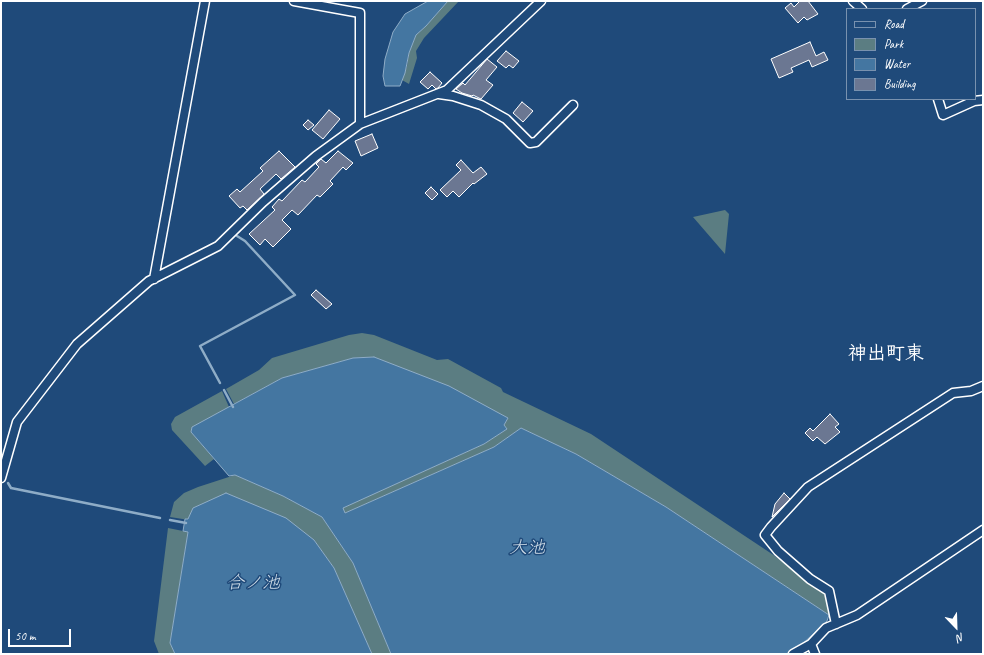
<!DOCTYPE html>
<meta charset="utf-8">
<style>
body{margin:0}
#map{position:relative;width:984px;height:655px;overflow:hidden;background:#1f4a7a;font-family:Caveat,sans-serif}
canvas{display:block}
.frame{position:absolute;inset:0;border:2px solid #fff;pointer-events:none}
.legend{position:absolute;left:846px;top:8px;width:130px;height:92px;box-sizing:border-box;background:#1f4a7a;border:1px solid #7992af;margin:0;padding:5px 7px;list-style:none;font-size:12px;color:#fff}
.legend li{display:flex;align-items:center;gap:8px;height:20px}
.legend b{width:20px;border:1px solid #7992af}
.north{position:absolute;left:936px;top:607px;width:40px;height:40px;-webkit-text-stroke:3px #1f4a7a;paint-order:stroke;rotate:157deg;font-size:11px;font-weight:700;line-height:16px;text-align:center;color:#fff}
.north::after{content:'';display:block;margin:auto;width:14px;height:18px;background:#fff;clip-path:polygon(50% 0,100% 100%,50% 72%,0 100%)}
.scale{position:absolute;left:8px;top:629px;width:63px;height:18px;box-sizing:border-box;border:2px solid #fff;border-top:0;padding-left:5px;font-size:12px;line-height:14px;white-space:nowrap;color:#fff;-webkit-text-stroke:3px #1f4a7a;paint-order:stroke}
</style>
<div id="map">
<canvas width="984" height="655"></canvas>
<div class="frame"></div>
<ul class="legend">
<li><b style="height:5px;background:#1f4a7a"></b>Road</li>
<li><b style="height:11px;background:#5b7d82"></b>Park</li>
<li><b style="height:11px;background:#4476a1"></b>Water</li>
<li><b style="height:11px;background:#6b7792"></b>Building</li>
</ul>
<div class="north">N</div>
<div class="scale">50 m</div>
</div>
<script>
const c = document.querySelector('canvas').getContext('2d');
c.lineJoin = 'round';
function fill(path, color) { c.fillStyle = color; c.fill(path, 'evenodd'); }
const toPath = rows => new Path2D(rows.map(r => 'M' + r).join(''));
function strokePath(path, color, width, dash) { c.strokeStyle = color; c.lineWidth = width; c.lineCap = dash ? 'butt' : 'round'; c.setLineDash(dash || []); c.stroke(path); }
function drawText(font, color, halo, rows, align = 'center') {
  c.font = font + ' Caveat,"Klee One",sans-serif'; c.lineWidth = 3; c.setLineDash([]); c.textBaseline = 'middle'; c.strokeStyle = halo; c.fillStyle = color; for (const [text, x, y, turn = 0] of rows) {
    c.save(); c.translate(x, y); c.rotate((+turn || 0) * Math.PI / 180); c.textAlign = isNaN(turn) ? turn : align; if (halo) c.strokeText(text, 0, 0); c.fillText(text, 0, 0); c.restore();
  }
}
const green = toPath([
 [448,1,459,1,424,38,416,51,417,58,409,84,402,80,407,66,409,53,416,35,426,26],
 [725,210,729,214,725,254,693,217],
 [362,333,374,335,437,360,448,359,501,388,503,392,591,434,772,554,809,582,824,594,829,603,829,615,666,507,576,454,521,428,494,447,345,513,342,508,484,444,507,429,504,425,508,418,374,357,353,358,282,378,234,404,226,389,259,370,272,358,349,335],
 [222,391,229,407,192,428,191,432,214,459,205,466,172,430,171,424,175,417],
 [235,475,283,496,322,517,353,563,391,654,372,654,334,568,314,540,170,517,174,502,184,493,198,487],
 [168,528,188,532,170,643,175,654,159,654,154,641]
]);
const water = toPath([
 [428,1,448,1,426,26,416,35,409,53,405,73,400,86,385,86,383,76,385,59,393,32,405,14,428,1],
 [374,357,449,386,508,418,504,425,507,429,484,444,343,508,345,513,494,447,521,428,576,454,666,507,829,615,827,621,797,649,786,654,391,654,353,563,322,517,283,496,235,475,229,476,191,432,192,427,282,378,353,358,374,357],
 [226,493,286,518,314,540,334,568,372,654,175,654,170,643,188,532,183,531,185,519,188,519,193,508,226,493]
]);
const stream = toPath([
 [220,383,200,346,295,295,245,241,237,236],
 [224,390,233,407],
 [8,483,11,488,160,518],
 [170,520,186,523]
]);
const building = toPath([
 [800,1,808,1,818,14,807,20,804,17,798,23,785,8,791,3,794,7,800,1],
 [810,42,816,56,824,52,828,60,812,67,809,60,791,68,793,72,779,78,771,59,810,42],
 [506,51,519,61,513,68,509,65,506,68,497,61,506,51],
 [487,59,497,67,486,80,493,85,481,99,473,95,472,96,462,93,456,89,463,83,465,85,487,59],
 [430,72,442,83,438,88,436,89,432,85,428,89,420,82,430,72],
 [522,102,533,111,523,122,513,113,522,102],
 [329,110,340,119,323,139,312,130,329,110],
 [308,120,314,125,308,130,303,125,308,120],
 [372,134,378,148,361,156,355,141,372,134],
 [279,151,295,167,281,179,276,174,260,189,264,194,247,210,243,206,240,208,229,196,237,189,240,192,263,171,260,168,279,151],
 [338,151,353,163,346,170,343,167,330,181,333,184,320,197,317,195,298,215,292,210,282,220,291,229,273,247,265,239,260,245,249,234,275,210,272,207,279,199,282,201,302,180,305,182,319,167,316,164,321,159,326,163,338,151],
 [461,160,473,173,481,167,487,174,474,184,473,183,459,197,453,191,447,197,440,190,461,170,456,165,461,160],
 [431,187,438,194,432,200,425,193,431,187],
 [316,290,332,304,326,309,311,295,316,290],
 [830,414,839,424,835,427,840,432,825,444,817,437,813,441,805,433,810,428,813,431,830,414],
 [784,493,790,499,772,517,775,504,784,493]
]);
const minor = toPath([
 [294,1,360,13,360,124],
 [853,1,862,9],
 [907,9,922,1],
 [439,94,453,96,481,105,506,119,530,143,536,142,573,105],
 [938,99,943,115,974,101,983,100],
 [154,279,205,1],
 [1,478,17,422,77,344,149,281,218,246,263,202,316,156,360,124,447,90,541,1],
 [836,624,829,591,810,579,778,551,765,535,771,527,808,487,953,393,971,391,983,386],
 [811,644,815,654],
 [793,654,811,644,826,628,857,615,983,530]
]);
const waterNames = [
 ["大池",527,548],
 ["合ノ池",253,583]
];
const quarterNames = [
 ["神出町東",886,354]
];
fill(green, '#5b7d82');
fill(water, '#4476a1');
strokePath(water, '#8fadc7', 1);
strokePath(stream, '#8fadc7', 2.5);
fill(building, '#6b7792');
strokePath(building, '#fff', 1);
strokePath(minor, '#fff', 11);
strokePath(minor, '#1f4a7a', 8);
drawText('italic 18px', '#d0dde8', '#1f4a7a', waterNames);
drawText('bold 19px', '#fff', '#1f4a7a', quarterNames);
</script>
